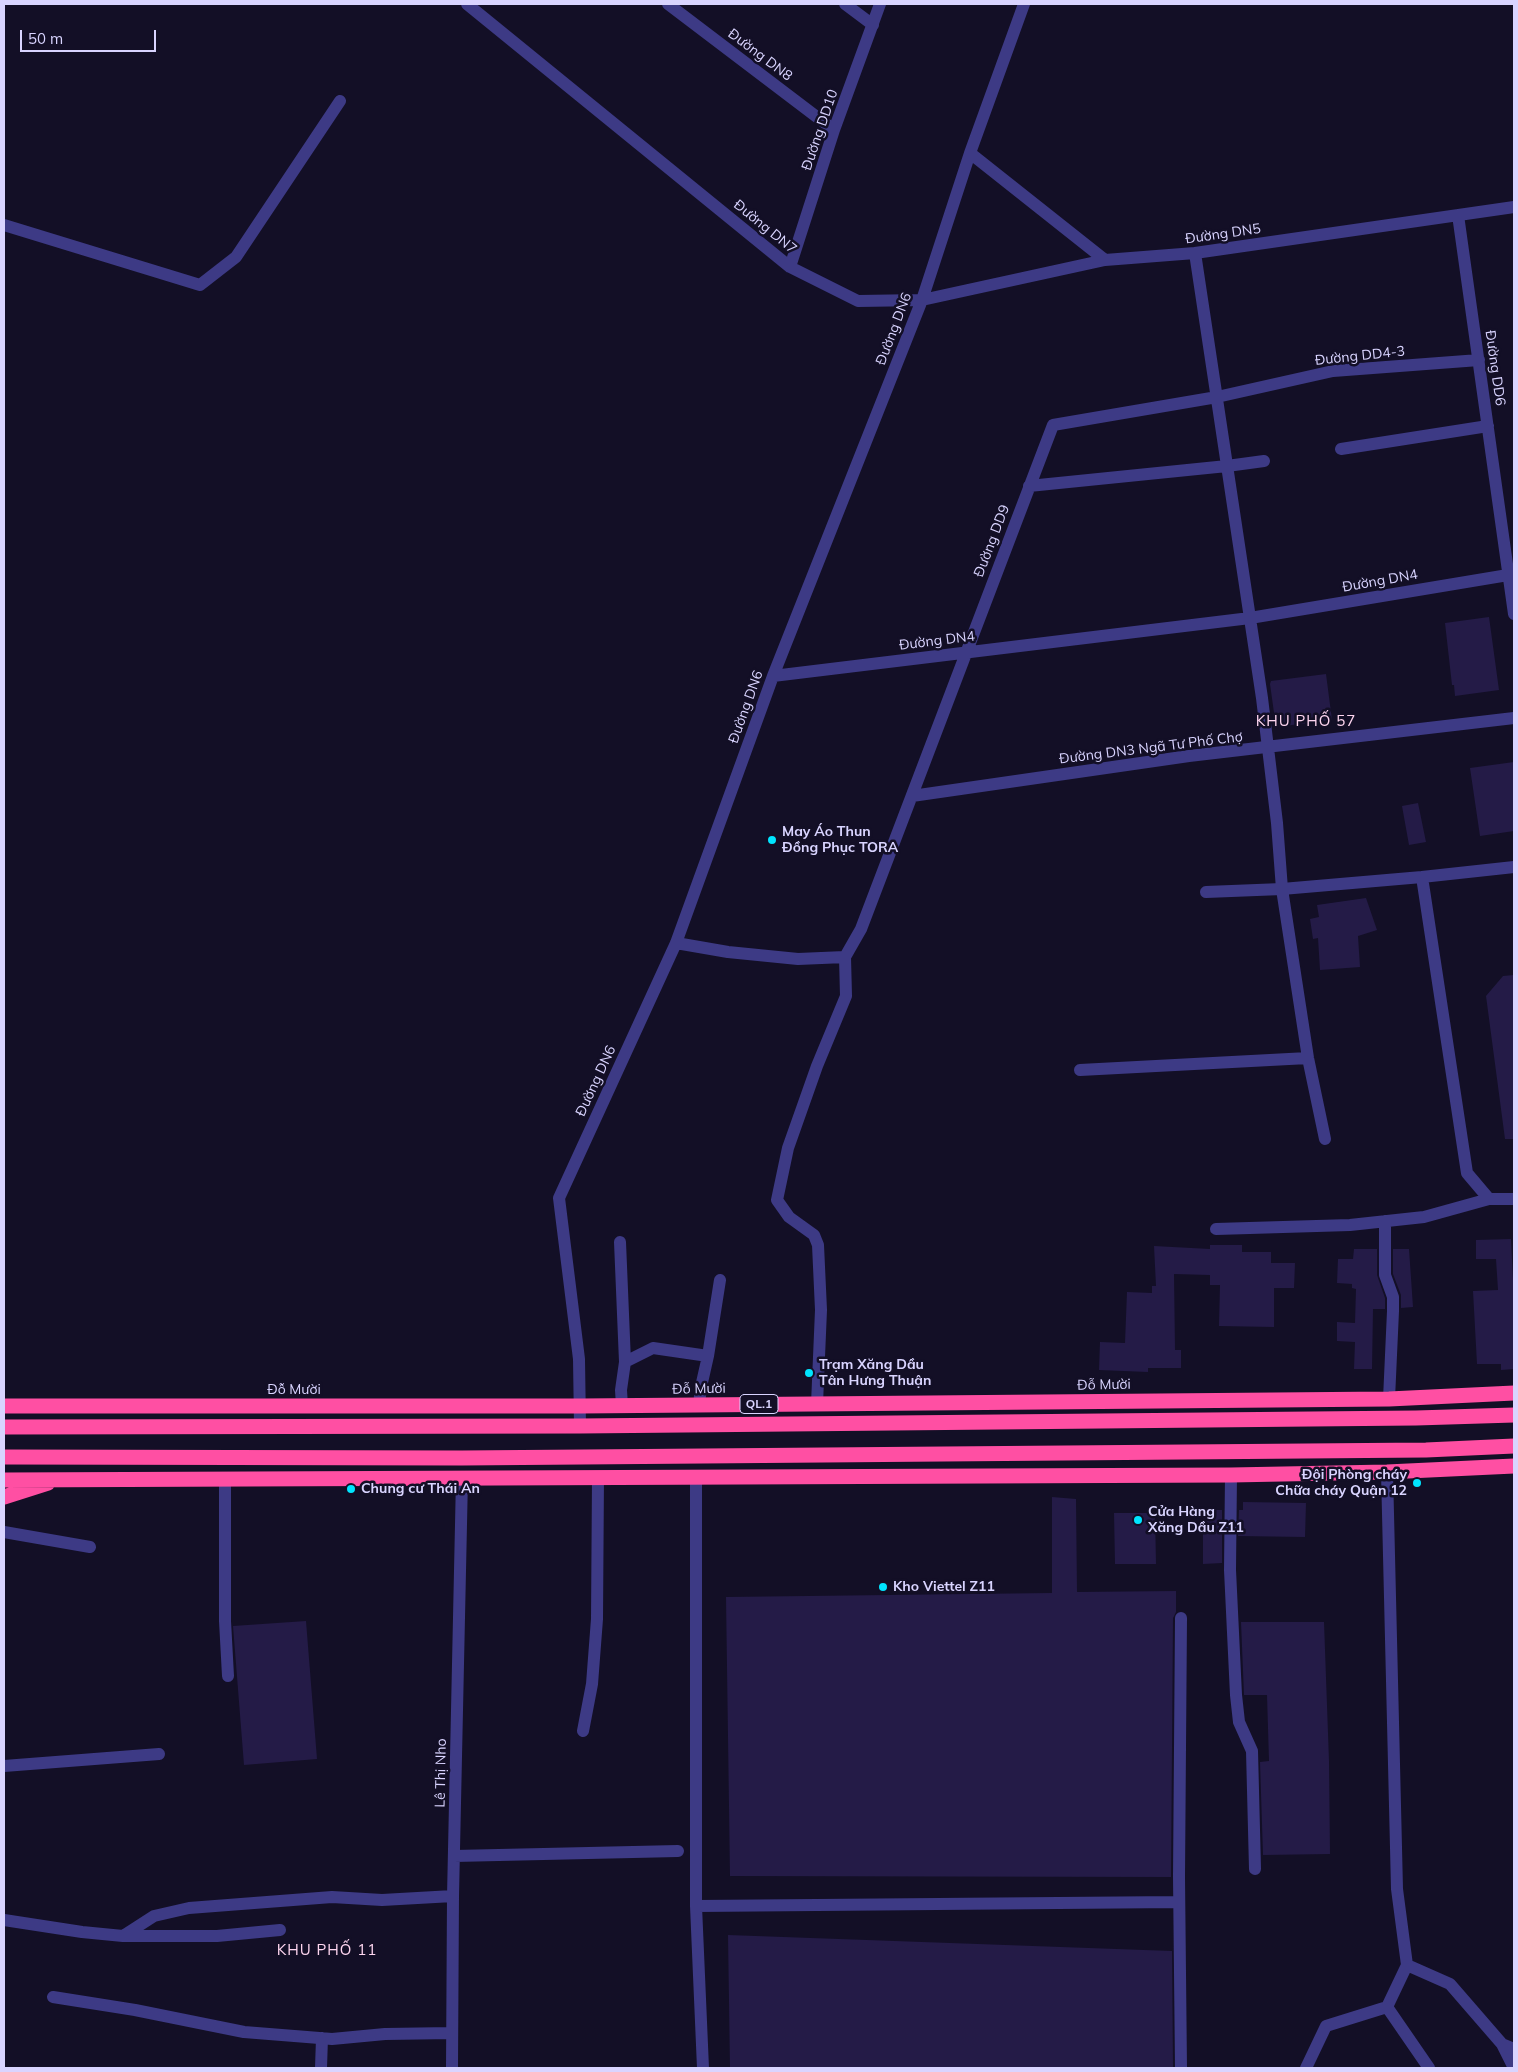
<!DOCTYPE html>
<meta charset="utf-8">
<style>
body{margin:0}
#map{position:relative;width:1518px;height:2072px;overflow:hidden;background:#130f26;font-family:Mulish,sans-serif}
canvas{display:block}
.frame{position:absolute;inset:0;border:5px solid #d9d4ff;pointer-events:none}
.scale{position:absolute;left:20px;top:30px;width:136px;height:22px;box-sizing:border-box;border:2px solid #d9d4ff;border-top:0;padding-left:6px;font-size:15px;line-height:18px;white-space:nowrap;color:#d9d4ff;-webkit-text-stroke:4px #130f26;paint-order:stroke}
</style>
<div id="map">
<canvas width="1518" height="2072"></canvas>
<div class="frame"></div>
<div class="scale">50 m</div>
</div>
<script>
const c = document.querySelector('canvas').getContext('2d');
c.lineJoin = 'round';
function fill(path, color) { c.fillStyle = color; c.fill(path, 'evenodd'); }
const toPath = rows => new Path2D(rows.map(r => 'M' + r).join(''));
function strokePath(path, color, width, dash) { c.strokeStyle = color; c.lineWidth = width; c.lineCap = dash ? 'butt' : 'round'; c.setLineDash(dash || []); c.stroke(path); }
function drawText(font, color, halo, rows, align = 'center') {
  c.font = font + ' Mulish,sans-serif'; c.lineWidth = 5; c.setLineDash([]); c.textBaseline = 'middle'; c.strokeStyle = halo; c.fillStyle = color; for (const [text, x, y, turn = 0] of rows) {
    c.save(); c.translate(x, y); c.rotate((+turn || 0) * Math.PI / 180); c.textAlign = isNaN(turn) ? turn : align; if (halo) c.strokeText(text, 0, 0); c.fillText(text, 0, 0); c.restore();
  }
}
const building = toPath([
 [1489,617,1499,690,1455,696,1454,685,1452,685,1445,623],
 [1326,674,1332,720,1276,727,1270,684,1271,681],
 [1514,762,1514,831,1480,836,1470,768],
 [1418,803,1426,842,1409,845,1402,806],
 [1366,898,1377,930,1358,936,1360,967,1320,970,1318,938,1313,939,1310,919,1319,917,1317,905],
 [1514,975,1514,1139,1505,1139,1486,996,1503,976],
 [1511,1239,1514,1300,1514,1369,1501,1370,1501,1364,1477,1364,1473,1291,1498,1290,1496,1259,1476,1259,1476,1240],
 [1210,1245,1242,1245,1242,1252,1271,1252,1271,1263,1295,1263,1294,1288,1274,1288,1274,1327,1219,1326,1220,1285,1210,1285,1210,1275,1174,1274,1175,1350,1181,1350,1181,1368,1148,1368,1148,1372,1099,1370,1100,1342,1125,1343,1127,1292,1152,1293,1152,1286,1156,1286,1154,1246,1210,1249],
 [1354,1249,1377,1249,1377,1275,1385,1298,1385,1309,1373,1309,1372,1369,1354,1369,1355,1342,1337,1341,1337,1322,1355,1323,1356,1289,1352,1288,1352,1284,1337,1283,1338,1259,1353,1259],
 [1393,1249,1409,1249,1413,1307,1401,1308,1401,1295,1393,1274],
 [1052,1497,1076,1499,1077,1592,1176,1591,1176,1612,1173,1618,1171,1877,730,1876,726,1597,1052,1593],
 [1243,1502,1306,1503,1305,1537,1238,1536,1239,1510,1243,1510],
 [1203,1510,1222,1510,1222,1563,1203,1564],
 [1114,1513,1155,1513,1156,1564,1115,1564],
 [306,1621,317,1759,244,1765,233,1626],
 [1241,1622,1324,1622,1329,1761,1330,1854,1263,1855,1260,1762,1269,1761,1267,1695,1244,1695],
 [728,1935,1172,1951,1173,2068,730,2068]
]);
const minor = toPath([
 [467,4,790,267,858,301,922,300,1105,260,1195,253,1514,207],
 [668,4,834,130],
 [845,4,873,25],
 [970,153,1105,260],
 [1458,215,1514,614],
 [4,225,200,285,236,257,340,101],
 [1195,253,1262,698,1277,823,1282,889,1308,1058,1325,1139],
 [790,267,834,130,880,4],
 [1341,449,1488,426],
 [1029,486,1227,466,1264,461],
 [773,676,1250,618,1514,574],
 [912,796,1189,756,1514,718],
 [1514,867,1422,877,1467,1173,1489,1199,1514,1199],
 [1206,892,1282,889,1422,877],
 [676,943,728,952,798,959,845,957,846,996,817,1066,788,1148,777,1200,789,1217,814,1235,818,1245,821,1310,817,1404],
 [845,957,861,929,1053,425,1217,397,1333,371,1479,360],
 [1080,1070,1308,1058],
 [1385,1221,1385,1275,1393,1297,1393,1311,1389,1399],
 [1216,1229,1350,1225,1424,1217,1489,1199],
 [620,1242,625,1362,621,1390,622,1406],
 [708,1356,720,1280],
 [625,1362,653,1348,708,1356,701,1387,699,1405],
 [580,1426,579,1359,559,1198,676,943,773,676,922,300,970,153,1024,4],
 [1387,1472,1397,1889,1407,1965,1450,1984,1502,2044,1514,2049],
 [1231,1475,1230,1570,1236,1695,1239,1722,1252,1751,1255,1869],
 [696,1476,696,1906,703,2068],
 [225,1479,225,1621,228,1676],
 [4,1532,90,1547],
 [583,1731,592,1684,597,1619,598,1477],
 [4,1766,159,1754],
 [454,1856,678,1851],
 [696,1906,1179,1902],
 [4,1920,82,1932,123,1936,217,1936,280,1930],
 [123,1936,154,1916,189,1908,332,1897,382,1900,453,1896],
 [53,1997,135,2010,244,2032,332,2039,385,2034,452,2033],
 [1387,2007,1429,2068],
 [1502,2044,1514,2068],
 [321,2068,322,2038],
 [452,2068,453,1896,462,1478],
 [1181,2068,1179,1877,1181,1618],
 [1306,2068,1326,2026,1387,2007,1407,1965]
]);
const highway = toPath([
 [4,1406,581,1406,1389,1399,1514,1393],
 [4,1427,580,1426,1416,1418,1514,1415],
 [4,1457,462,1458,1426,1450,1514,1446],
 [4,1480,1231,1475,1387,1472,1514,1466],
 [4,1497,48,1483]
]);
const markers = [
 [772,840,5,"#00e5ff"],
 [809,1373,5,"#00e5ff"],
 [1417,1483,5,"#00e5ff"],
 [351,1489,5,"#00e5ff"],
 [1138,1520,5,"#00e5ff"],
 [883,1587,5,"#00e5ff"]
];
const shields = [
 [759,1404,38]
];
const shieldNames = [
 ["QL.1",759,1404]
];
const streetNames = [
 ["Đường DN8",760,55,37],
 ["Đường DD10",820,130,-71],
 ["Đường DN7",765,227,39],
 ["Đường DN5",1223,234,-8],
 ["Đường DN6",894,329,-69],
 ["Đường DD4-3",1360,356,-6],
 ["Đường DD6",1495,368,82],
 ["Đường DD9",992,541,-69],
 ["Đường DN4",1380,581,-10],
 ["Đường DN4",937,641,-7],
 ["Đường DN6",746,707,-70],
 ["Đường DN3 Ngã Tư Phố Chợ",1151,748,-7],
 ["Đường DN6",596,1081,-65],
 ["Đỗ Mười",1104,1385,-1],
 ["Đỗ Mười",699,1389,-1],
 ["Đỗ Mười",294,1390],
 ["Lê Thị Nho",441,1773,-89]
];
const poiNames = [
 ["May Áo Thun",782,832],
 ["Đồng Phục TORA",782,848],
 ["Trạm Xăng Dầu",819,1365],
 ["Tân Hưng Thuận",819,1381],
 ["Đội Phòng cháy",1407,1475,"right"],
 ["Chữa cháy Quận 12",1407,1491,"right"],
 ["Chung cư Thái An",361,1489],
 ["Cửa Hàng",1148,1512],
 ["Xăng Dầu Z11",1148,1528],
 ["Kho Viettel Z11",893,1587]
];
const neighbourhoodNames = [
 ["KHU PHỐ 57",1306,721],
 ["KHU PHỐ 11",327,1950]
];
fill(building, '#241b47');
strokePath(minor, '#3d3a85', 12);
strokePath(highway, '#ff4fa3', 15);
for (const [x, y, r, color] of markers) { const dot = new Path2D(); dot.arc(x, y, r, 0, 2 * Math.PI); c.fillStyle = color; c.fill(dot); strokePath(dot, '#130f26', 2); }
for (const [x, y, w] of shields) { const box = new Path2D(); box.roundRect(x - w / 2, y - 9.5, w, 19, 4); c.fillStyle = '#130f26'; c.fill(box); strokePath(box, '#d9d4ff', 1); }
drawText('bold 12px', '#d9d4ff', null, shieldNames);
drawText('14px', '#d9d4ff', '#130f26', streetNames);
drawText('bold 14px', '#d9d4ff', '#130f26', poiNames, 'left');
c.letterSpacing = '1px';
drawText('15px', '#ffd6f0', '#130f26', neighbourhoodNames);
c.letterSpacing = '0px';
</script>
